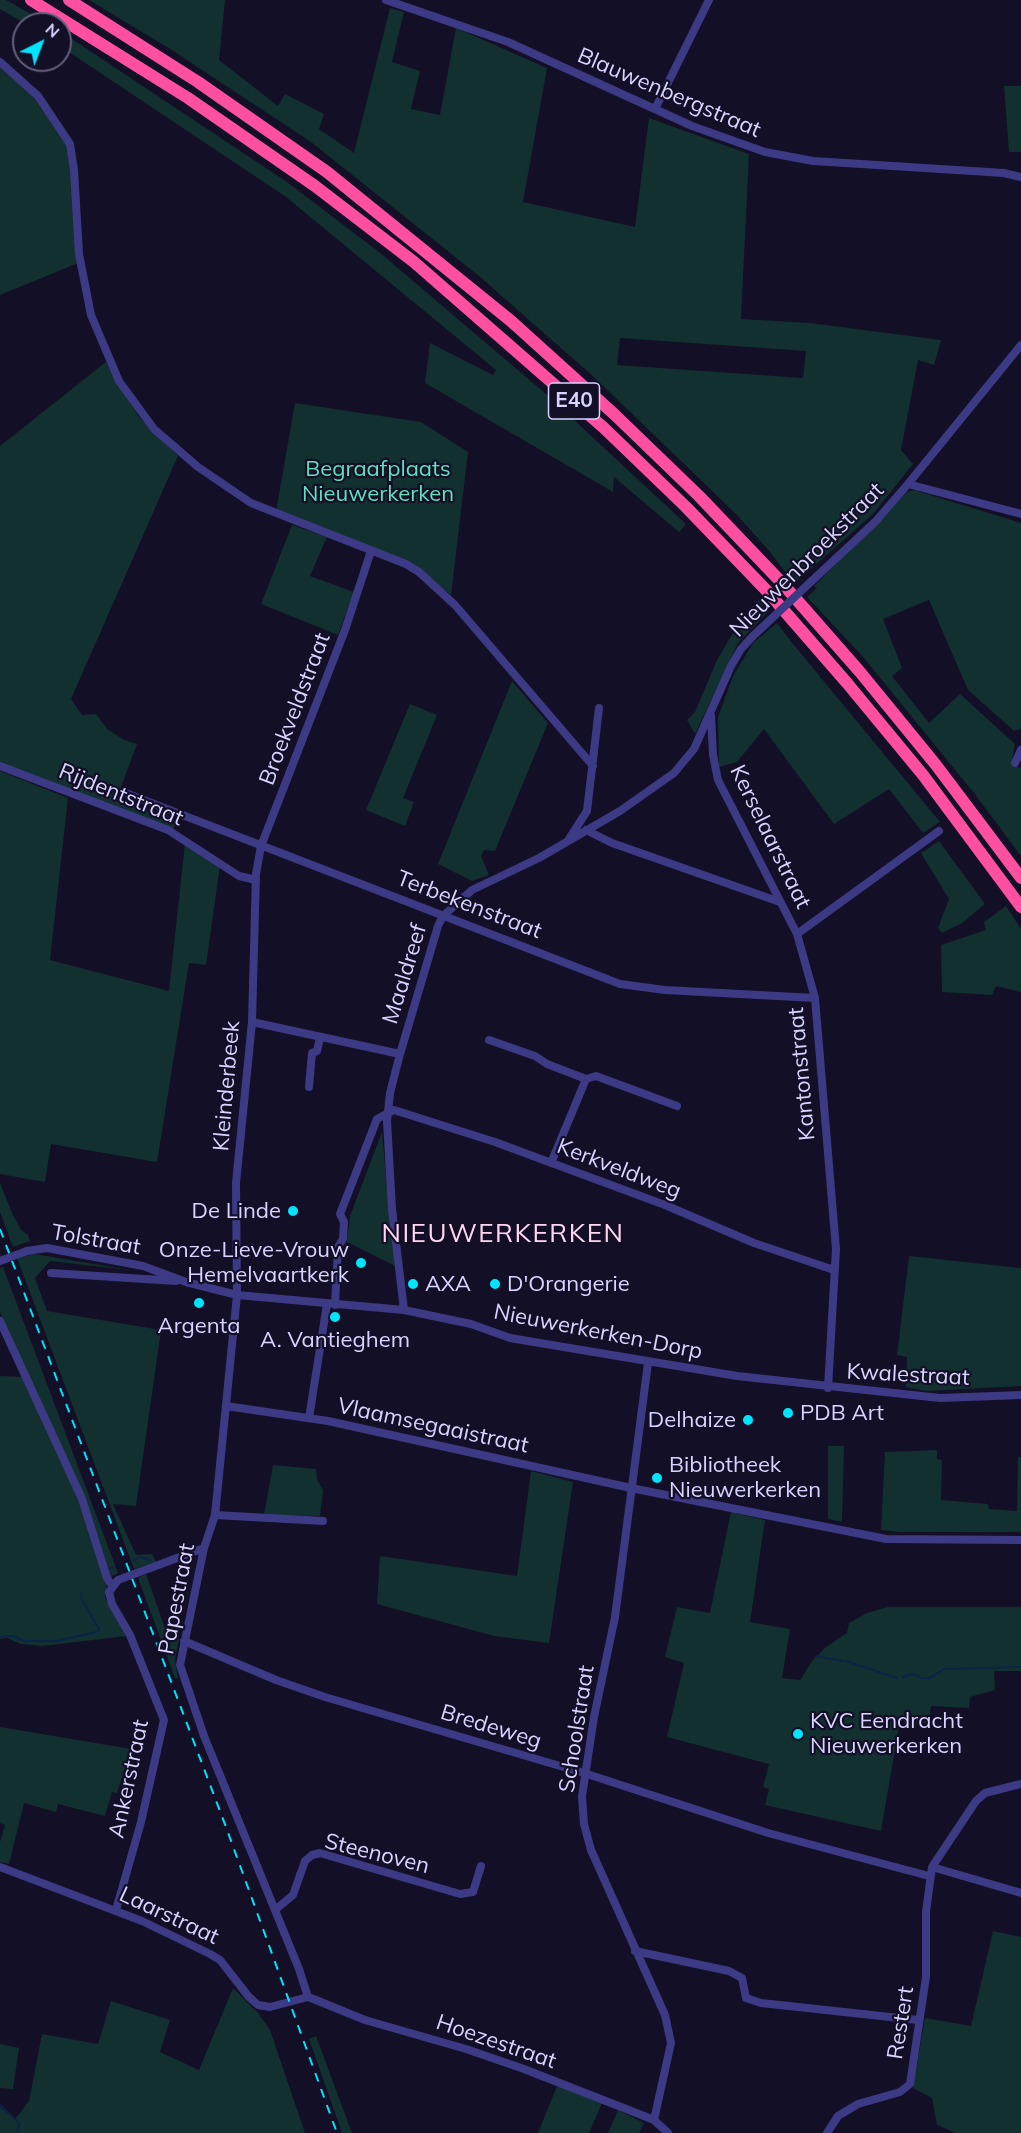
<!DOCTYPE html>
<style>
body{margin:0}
#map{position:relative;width:1021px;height:2133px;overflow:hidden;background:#130f26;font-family:Mulish,sans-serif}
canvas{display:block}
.north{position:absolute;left:12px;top:12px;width:60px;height:60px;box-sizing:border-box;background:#130f26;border:2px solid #625e7d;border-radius:50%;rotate:42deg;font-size:16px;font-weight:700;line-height:24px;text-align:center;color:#d9d4ff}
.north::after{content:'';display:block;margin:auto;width:21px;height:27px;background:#00e5ff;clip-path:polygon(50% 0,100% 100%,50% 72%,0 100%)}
</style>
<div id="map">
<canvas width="1021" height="2133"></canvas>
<div class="north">N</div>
</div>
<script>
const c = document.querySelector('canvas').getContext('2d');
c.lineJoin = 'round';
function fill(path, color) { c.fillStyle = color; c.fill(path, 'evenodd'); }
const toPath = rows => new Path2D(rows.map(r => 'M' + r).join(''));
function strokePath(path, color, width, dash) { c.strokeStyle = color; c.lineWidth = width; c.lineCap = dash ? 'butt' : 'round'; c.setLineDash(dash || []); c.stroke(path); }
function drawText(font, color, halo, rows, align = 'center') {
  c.font = font + ' Mulish,sans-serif'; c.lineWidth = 4.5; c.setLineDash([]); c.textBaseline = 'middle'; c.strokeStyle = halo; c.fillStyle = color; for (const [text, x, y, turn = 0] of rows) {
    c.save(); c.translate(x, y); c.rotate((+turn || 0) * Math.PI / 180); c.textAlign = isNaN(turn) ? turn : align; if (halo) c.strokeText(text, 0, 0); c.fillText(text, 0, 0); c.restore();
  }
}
const green = toPath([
 [0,0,6,0,49,24,26,24,0,9],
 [89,0,225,0,219,60,278,106,285,94,324,114,319,129,354,153,390,8,404,12,392,62,420,71,411,109,440,115,456,28,547,68,523,202,635,227,649,118,749,154,741,319,810,323,941,340,934,365,918,360,901,450,913,464,873,514,794,584,771,553,736,514,595,378,479,276,311,142,175,52],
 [620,338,806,351,803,378,617,365],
 [60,31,287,182,379,252,546,394,686,524,679,532,614,477,613,492,425,383,430,343,493,375,496,370,286,197,60,46],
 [0,67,21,83,45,109,69,149,78,263,0,295],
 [1004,86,1021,86,1021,152,1009,152],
 [106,362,139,417,178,456,71,699,82,715,96,714,107,729,124,740,137,744,117,798,178,819,173,830,0,763,0,446],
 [295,403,421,422,468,452,451,595,421,570,276,512],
 [914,490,1021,523,1021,729,1014,731,968,690,929,600,883,619,902,668,892,676,929,723,960,694,1015,744,1011,765,1021,768,1021,856,974,793,864,658,807,597,817,588,814,586,907,492],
 [292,525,327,537,310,576,354,592,338,635,261,604],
 [760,598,770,610,738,643,695,734,687,720,695,712,717,660,739,623],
 [777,623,789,639,940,822,923,833,889,789,834,824,764,729,737,762,719,767,718,717,733,676,753,643],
 [512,681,548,723,495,851,484,850,481,856,489,875,472,881,438,864],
 [410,704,437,715,403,798,414,802,405,826,366,810],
 [0,771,68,798,50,960,169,991,185,843,220,865,206,965,189,963,157,1162,51,1144,45,1182,0,1174],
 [939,841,985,904,962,923,942,933,938,928,949,899,921,853],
 [1006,906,1021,929,1021,992,996,986,992,995,942,992,941,945,986,930,984,922],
 [382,1132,389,1208,395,1266,347,1242,350,1216],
 [0,1183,12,1213,21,1230,28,1235,30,1241,13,1247,0,1212],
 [34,1254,130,1270,50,1261,35,1278,47,1311,161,1330,136,1506,113,1504,136,1555,152,1554,156,1562,134,1569,17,1258],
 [909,1256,1021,1268,1021,1386,926,1391,906,1387,907,1357,897,1355],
 [3,1267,118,1573,109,1578,29,1377,0,1312,0,1268],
 [0,1376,26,1377,76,1492,107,1583,105,1598,127,1636,42,1646,21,1644,7,1638,0,1639],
 [828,1446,844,1446,842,1522,828,1519],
 [937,1450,937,1459,942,1460,941,1500,988,1504,989,1509,1017,1511,1018,1457,1021,1457,1021,1532,900,1532,881,1530,885,1452],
 [273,1465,316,1469,317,1480,323,1490,320,1516,264,1515],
 [531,1471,573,1482,549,1643,494,1636,377,1604,380,1556,517,1576],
 [731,1512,765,1520,750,1622,790,1629,782,1678,800,1680,812,1661,826,1647,847,1633,849,1623,867,1613,888,1607,1021,1607,1021,1671,994,1671,995,1690,970,1697,969,1708,931,1706,928,1724,900,1720,881,1831,765,1805,769,1789,763,1787,769,1764,667,1737,684,1663,665,1657,677,1607,710,1613],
 [146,1574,167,1634,179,1639,175,1660,178,1678,175,1678,138,1578],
 [0,1727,131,1749,117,1793,112,1792,105,1816,58,1804,56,1812,24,1803,9,1864,0,1862,0,1842,5,1825,0,1823],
 [993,1931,1021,1937,1021,2133,956,2133,937,2125,932,2098,913,2088,925,2018,971,2026],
 [233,1988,258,2013,270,2030,305,2133,0,2133,0,2107,15,2119,29,2101,42,2034,98,2044,111,2001,170,2020,160,2052,199,2070],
 [316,2036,352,2133,342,2133,309,2039],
 [0,2044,19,2048,13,2089,0,2088],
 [557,2086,602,2103,589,2133,538,2133],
 [618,2110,644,2123,639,2133,608,2133]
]);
const stream = toPath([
 [134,1560,139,1557,150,1560],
 [105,1569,115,1567],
 [0,1637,13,1636,24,1641,56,1641,97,1632,99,1629,81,1598,81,1593],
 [816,1656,843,1661],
 [846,1661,897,1678],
 [903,1677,913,1674,921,1678,930,1678,944,1669,1021,1667],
 [0,2105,19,2123,17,2133]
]);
const minor = toPath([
 [386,0,508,42,692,126,765,152,813,161,1004,173,1021,177],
 [0,62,38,96,70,144,74,170,79,254,91,315,119,381,154,429,198,467,251,503,406,564,419,572,455,605,593,766],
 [655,109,709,0],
 [908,484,1021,514],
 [816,577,875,522,908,484,1021,345],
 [711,716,713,755,718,780,797,934,815,998,836,1249,828,1388],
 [1015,763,1021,750],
 [0,766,168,830,239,876,256,880],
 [123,792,620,984,665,990,815,998],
 [586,830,612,843,780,902],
 [569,839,587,811,599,708],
 [797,934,939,831],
 [252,1022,400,1054],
 [489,1040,535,1056,547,1064,586,1079],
 [309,1087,312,1053,317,1051,320,1038],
 [551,1163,586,1079,596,1076,677,1106],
 [27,1251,47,1248,143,1266,186,1282,237,1295,404,1310,471,1324,510,1338,737,1376,940,1398,1021,1395],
 [51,1273,176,1281],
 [335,1305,338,1247,343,1239,344,1222,340,1214,377,1119,394,1110,495,1142,665,1205,754,1243,834,1270],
 [404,1310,392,1209,387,1121,390,1093,400,1054,438,926,443,916,472,890,539,858,620,811,674,773,694,749,731,666,741,649,753,636],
 [0,1321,82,1499,107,1578,112,1585],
 [648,1363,615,1617,594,1717,582,1796,584,1824,591,1850,665,2015,671,2043,654,2120],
 [226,1406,328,1421,631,1488,886,1539,1021,1540],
 [309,1418,327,1304],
 [215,1515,323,1521],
 [184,1641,276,1680,325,1697,584,1773,768,1833,929,1876],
 [0,1867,142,1921,210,1954,220,1960,249,1997,258,2005,270,2007,308,1997,316,2000,365,2020,466,2049,524,2069,639,2114,654,2120,668,2133],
 [932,1867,1021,1893],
 [116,1910,141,1822,164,1720,130,1635,112,1604,109,1592,118,1580,204,1548],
 [275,1910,293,1895,305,1861,312,1855,320,1853,460,1894,473,1892,481,1866],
 [635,1951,729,1971,742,1978,746,1998,761,2003,918,2020],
 [308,1997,299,1969,204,1736,180,1665,204,1548,215,1515,237,1295,236,1183,252,1022,256,874,261,846,345,630,371,551],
 [827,2133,838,2116,858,2104,900,2092,910,2084,926,1977,926,1912,932,1867,976,1801,985,1793,1021,1784]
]);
const highway = toPath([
 [31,0,188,98,315,186,414,262,604,428,686,507,767,591,847,683,923,775,1021,907],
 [69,0,198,82,327,172,511,321,614,414,699,496,782,583,860,672,936,765,1021,878]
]);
const rail = toPath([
 [0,1229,226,1827,337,2133]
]);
const minorBridge = toPath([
 [753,636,816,577],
 [0,1261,27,1251]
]);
const markers = [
 [293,1211,6,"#00e5ff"],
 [361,1263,6,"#00e5ff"],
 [413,1284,6,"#00e5ff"],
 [495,1284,6,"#00e5ff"],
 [199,1303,6,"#00e5ff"],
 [335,1317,6,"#00e5ff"],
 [788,1413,6,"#00e5ff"],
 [748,1420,6,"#00e5ff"],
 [657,1478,6,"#00e5ff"],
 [798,1734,6,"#00e5ff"]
];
const shields = [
 [574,401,51]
];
const shieldNames = [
 ["E40",574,401]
];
const streetNames = [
 ["Blauwenbergstraat",669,93,23],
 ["Nieuwenbroekstraat",807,560,-45],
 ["Broekveldstraat",295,709,-69],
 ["Rijdentstraat",121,795,22],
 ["Kerselaarstraat",770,837,64],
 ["Terbekenstraat",469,905,21],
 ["Maaldreef",405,974,-73],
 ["Kantonstraat",802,1074,-95],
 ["Kleinderbeek",227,1086,-85],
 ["Kerkveldweg",619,1169,21],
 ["Tolstraat",96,1240,10],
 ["Nieuwerkerken-Dorp",598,1332,11],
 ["Kwalestraat",908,1375,3],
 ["Vlaamsegaaistraat",433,1426,12],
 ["Papestraat",177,1599,-79],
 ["Bredeweg",491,1727,17],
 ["Schoolstraat",577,1729,-81],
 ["Ankerstraat",129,1779,-78],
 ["Steenoven",377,1854,14],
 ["Laarstraat",169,1916,25],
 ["Restert",901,2023,-81],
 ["Hoezestraat",496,2042,19]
];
const parkNames = [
 ["Begraafplaats",378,469],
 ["Nieuwerkerken",378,494]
];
const poiNames = [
 ["De Linde",281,1211,"right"],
 ["Onze-Lieve-Vrouw",349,1250,"right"],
 ["Hemelvaartkerk",349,1275,"right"],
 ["AXA",425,1284],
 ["D'Orangerie",507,1284],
 ["Argenta",199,1326,"center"],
 ["A. Vantieghem",335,1340,"center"],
 ["PDB Art",800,1413],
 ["Delhaize",736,1420,"right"],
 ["Bibliotheek",669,1465],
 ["Nieuwerkerken",669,1490],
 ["KVC Eendracht",810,1721],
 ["Nieuwerkerken",810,1746]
];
const quarterNames = [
 ["NIEUWERKERKEN",503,1234]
];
fill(green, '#12302f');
strokePath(stream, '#0c2248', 2);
strokePath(minor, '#3d3a85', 8);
strokePath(highway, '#ff4fa3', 12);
strokePath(rail, '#00e5ff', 2, [9, 8]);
strokePath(minorBridge, '#3d3a85', 8);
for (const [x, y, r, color] of markers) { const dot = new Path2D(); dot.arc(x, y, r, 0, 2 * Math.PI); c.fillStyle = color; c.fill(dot); strokePath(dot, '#130f26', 2); }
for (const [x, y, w] of shields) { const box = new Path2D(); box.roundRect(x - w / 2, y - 18, w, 36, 4.5); c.fillStyle = '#130f26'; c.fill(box); strokePath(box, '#d9d4ff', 1.5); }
drawText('bold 21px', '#d9d4ff', null, shieldNames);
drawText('22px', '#d9d4ff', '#130f26', streetNames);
drawText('22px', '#5fe0c0', '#130f26', parkNames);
drawText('22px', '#d9d4ff', '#130f26', poiNames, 'left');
c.letterSpacing = '1.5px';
drawText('26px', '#ffd6f0', '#130f26', quarterNames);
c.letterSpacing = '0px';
</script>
